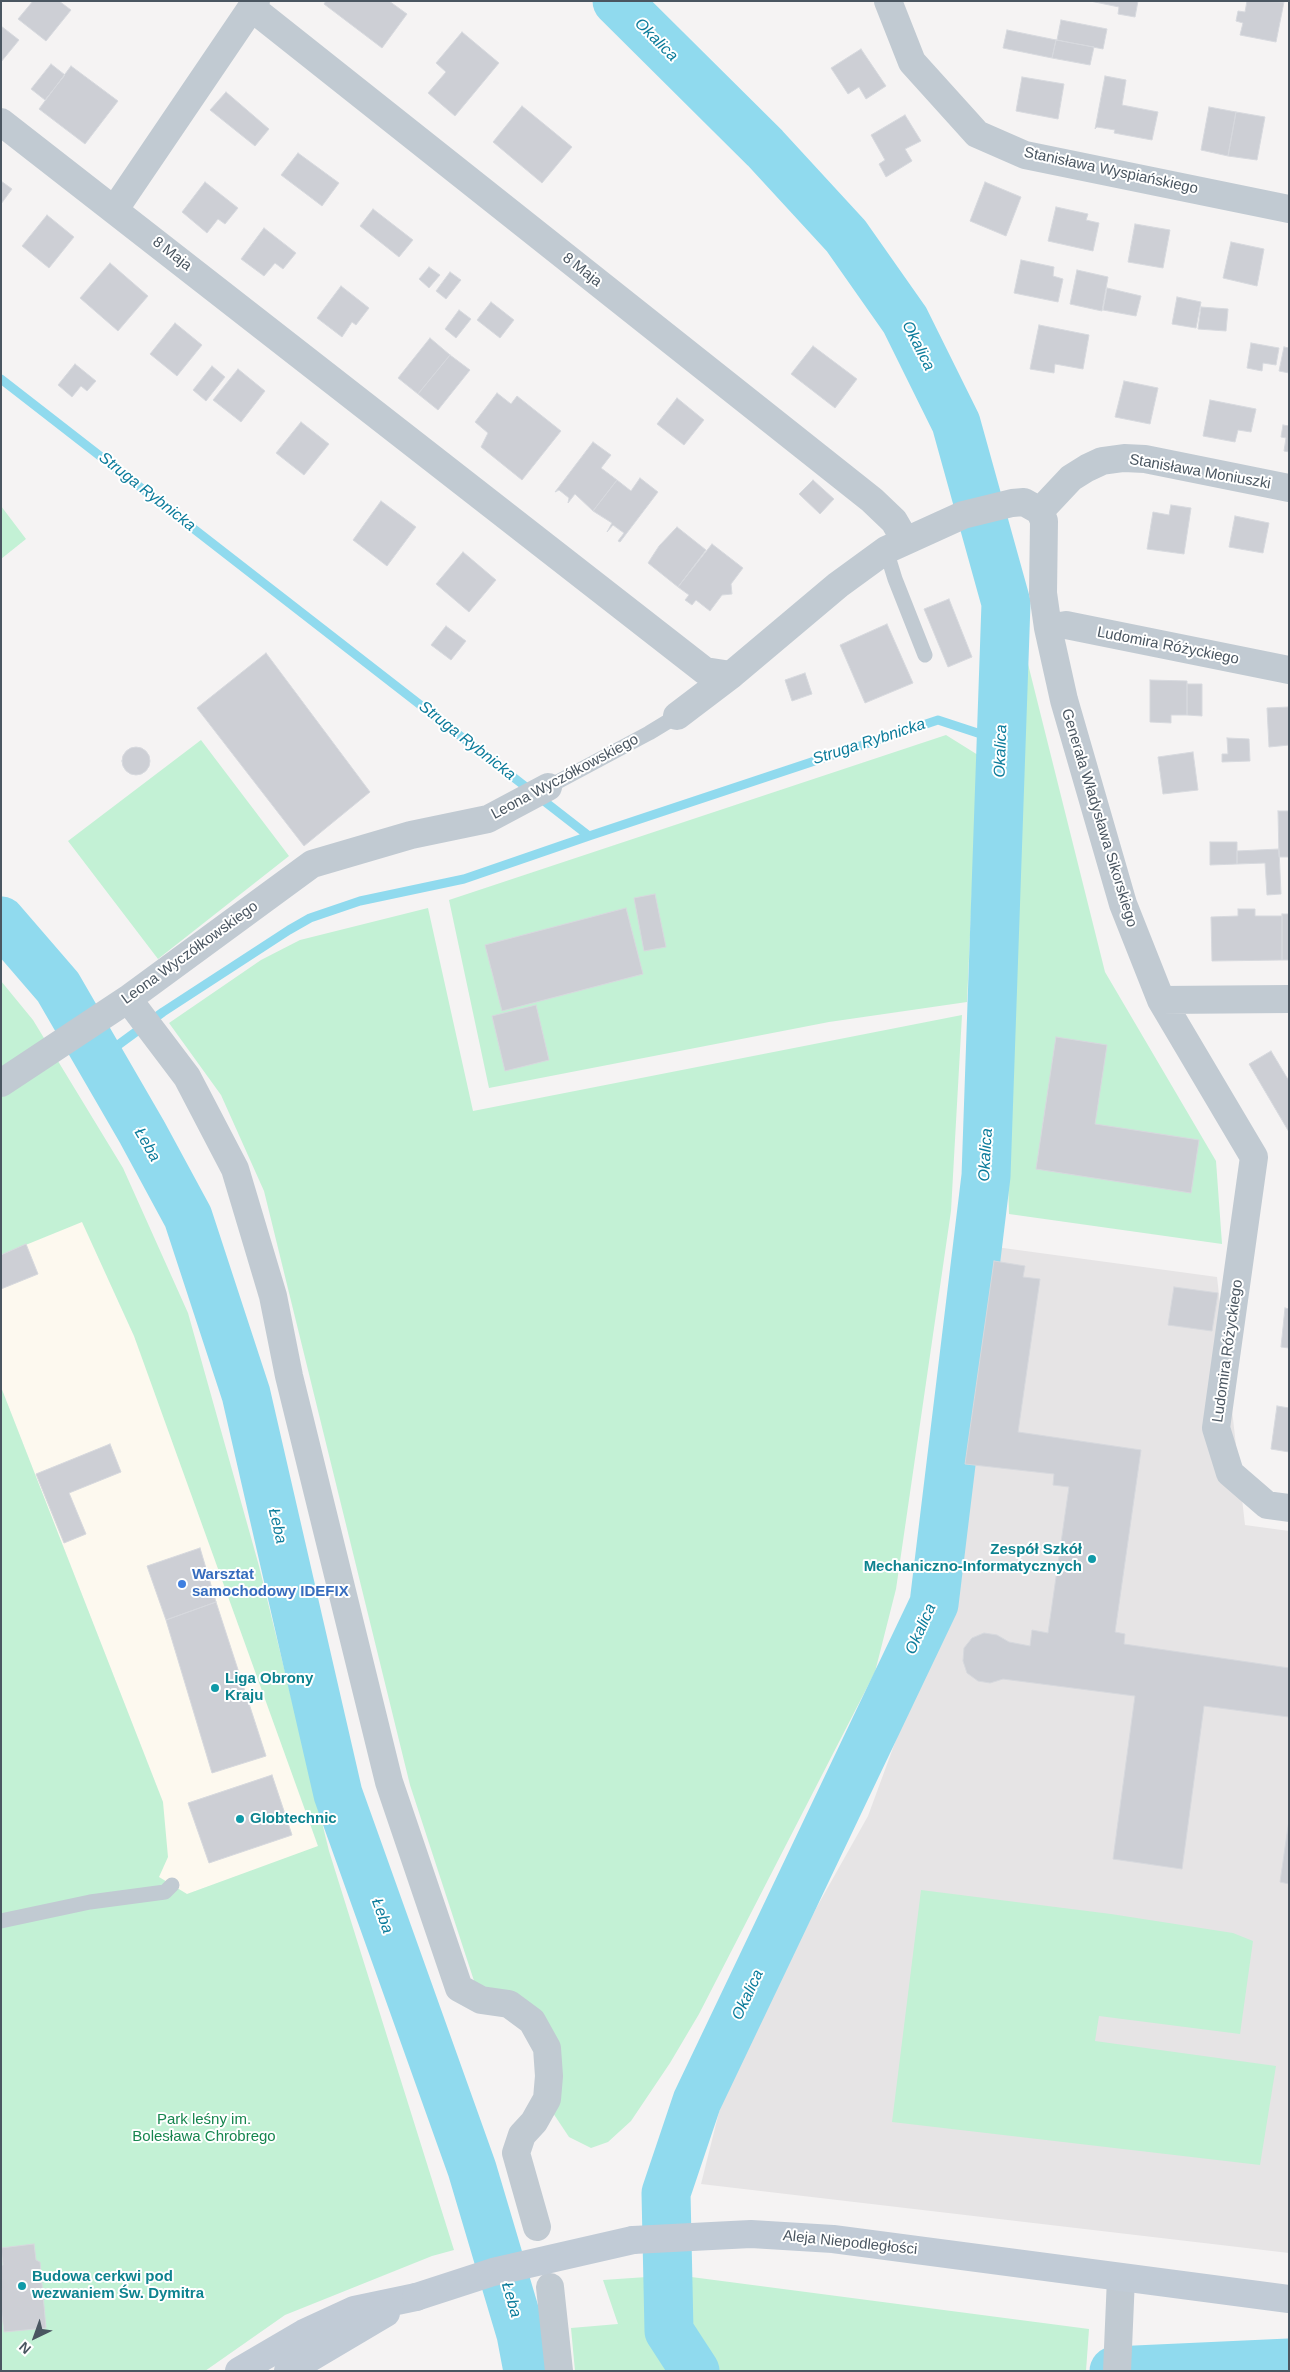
<!DOCTYPE html>
<meta charset="utf-8">
<style>
body{margin:0}
#map{position:relative;width:1290px;height:2372px;overflow:hidden;background:#f5f3f3;font-family:Arial,sans-serif}
canvas{display:block}
.frame{position:absolute;inset:0;border:2px solid #4a5661;pointer-events:none}
.north{position:absolute;left:10px;top:2312px;width:50px;height:50px;-webkit-text-stroke:4px #fff;paint-order:stroke;rotate:222deg;font-size:14px;font-weight:700;line-height:20px;text-align:center;color:#4a5661}
.north::after{content:'';display:block;margin:auto;width:18px;height:22px;background:#4a5661;clip-path:polygon(50% 0,100% 100%,50% 72%,0 100%)}
</style>
<div id="map">
<canvas width="1290" height="2372"></canvas>
<div class="frame"></div>
<div class="north">N</div>
</div>
<script>
const c = document.querySelector('canvas').getContext('2d');
c.lineJoin = 'round';
function fill(path, color) { c.fillStyle = color; c.fill(path, 'evenodd'); }
const toPath = rows => new Path2D(rows.map(r => 'M' + r).join(''));
function strokePath(path, color, width, dash) { c.strokeStyle = color; c.lineWidth = width; c.lineCap = dash ? 'butt' : 'round'; c.setLineDash(dash || []); c.stroke(path); }
function drawText(font, color, halo, rows, align = 'center') {
  c.font = font + ' Arial,sans-serif'; c.lineWidth = 4; c.setLineDash([]); c.textBaseline = 'middle'; c.strokeStyle = halo; c.fillStyle = color; for (const [text, x, y, turn = 0] of rows) {
    c.save(); c.translate(x, y); c.rotate((+turn || 0) * Math.PI / 180); c.textAlign = isNaN(turn) ? turn : align; if (halo) c.strokeText(text, 0, 0); c.fillText(text, 0, 0); c.restore();
  }
}
const commercial = toPath([
 [82,1221,134,1336,208,1527,318,1847,187,1894,159,1877,163,1802,1,1387,1,1255]
]);
const education = toPath([
 [981,1245,1217,1277,1245,1525,1289,1531,1289,2253,701,2184,724,2092,814,1912,868,1816,950,1593]
]);
const green = toPath([
 [1,506,26,539,1,559],
 [1017,638,1023,644,1105,972,1216,1161,1222,1244,1009,1214,1005,1083],
 [946,735,978,755,967,1002,829,1022,489,1088,449,900],
 [201,740,289,856,158,959,68,841],
 [428,908,473,1111,962,1015,951,1211,896,1589,875,1672,699,2014,670,2063,631,2121,608,2142,591,2148,569,2137,553,2113,557,2052,477,1990,410,1785,264,1191,221,1095,169,1023,261,960,300,940],
 [1,981,33,1020,123,1168,188,1313,259,1566,329,1851,454,2250,432,2256,285,2315,205,2371,1,2371,1,1387,163,1802,168,1857,159,1877,187,1894,318,1846,134,1336,82,1222,1,1255],
 [921,1890,1111,1914,1233,1933,1253,1941,1240,2034,1099,2016,1095,2041,1276,2066,1260,2165,892,2122],
 [676,2275,1089,2329,1086,2371,575,2371,571,2328,618,2324,603,2280]
]);
const stream = toPath([
 [1,379,589,836,938,720,1002,741],
 [99,1059,163,1012,289,930,310,918,360,901,464,879,589,836]
]);
const river = toPath([
 [617,1,765,148,846,236,905,320,956,423,1006,603,986,1176,934,1604,697,2101,666,2193,669,2331,695,2371],
 [1,921,58,987,142,1132,188,1217,246,1394,338,1794,472,2169,521,2334,528,2371],
 [1114,2371,1289,2363]
]);
const building = toPath([
 [33,1,59,1,71,10,46,41,18,19,33,1],
 [326,1,389,1,407,14,382,48,324,4,326,1],
 [1090,1,1138,1,1135,17,1118,14,1119,7,1090,1],
 [1247,1,1284,2,1276,42,1240,35,1243,23,1236,21,1238,11,1245,12,1247,1],
 [1061,20,1107,29,1103,49,1057,40,1061,20],
 [1,26,19,40,1,62,1,26],
 [1007,30,1056,40,1052,58,1003,48,1007,30],
 [462,32,499,63,455,116,428,93,446,72,436,63,462,32],
 [1056,40,1094,47,1090,65,1052,58,1056,40],
 [861,49,886,86,866,99,859,87,848,94,831,68,861,49],
 [51,64,65,75,45,100,31,89,51,64],
 [71,66,118,101,85,144,39,109,71,66],
 [1105,76,1126,80,1122,105,1158,112,1152,140,1114,133,1115,130,1097,127,1095,129,1105,76],
 [1022,77,1064,84,1058,119,1016,111,1022,77],
 [226,92,269,129,255,146,210,110,226,92],
 [522,106,572,147,542,183,493,142,522,106],
 [1209,107,1236,112,1228,156,1201,150,1209,107],
 [1236,112,1265,117,1257,160,1228,156,1236,112],
 [905,115,921,141,905,149,912,161,886,177,879,164,885,160,871,135,905,115],
 [298,153,339,183,322,206,281,175,298,153],
 [1,181,12,189,1,204,1,181],
 [205,182,238,208,225,224,218,219,207,233,182,212,205,182],
 [985,182,1021,197,1006,236,970,221,985,182],
 [1056,207,1088,214,1086,220,1099,223,1093,251,1048,241,1056,207],
 [373,209,413,240,399,257,360,226,373,209],
 [47,215,74,237,49,268,22,246,47,215],
 [1135,224,1170,230,1163,268,1128,262,1135,224],
 [264,228,296,253,283,269,275,263,264,276,241,259,264,228],
 [1231,242,1264,249,1257,286,1223,278,1231,242],
 [1021,260,1054,267,1053,276,1063,279,1058,302,1014,293,1021,260],
 [110,263,148,296,118,331,80,298,110,263],
 [429,267,440,275,429,288,419,279,429,267],
 [1077,270,1108,277,1102,311,1070,304,1077,270],
 [450,272,461,280,446,299,436,291,450,272],
 [341,286,369,308,356,325,352,322,342,337,317,318,341,286],
 [1107,288,1141,296,1136,316,1103,310,1107,288],
 [1177,297,1201,302,1196,328,1172,324,1177,297],
 [491,302,514,320,500,338,477,320,491,302],
 [1201,307,1228,309,1226,331,1198,329,1201,307],
 [459,310,471,319,456,338,445,329,459,310],
 [175,323,202,345,177,376,150,354,175,323],
 [1039,325,1089,335,1083,369,1055,364,1054,373,1030,369,1039,325],
 [430,338,450,355,418,394,398,378,430,338],
 [1251,343,1279,348,1276,365,1263,363,1262,371,1247,368,1251,343],
 [813,346,857,379,835,408,791,374,813,346],
 [1284,347,1289,348,1289,373,1279,371,1284,347],
 [450,355,470,370,438,410,418,394,450,355],
 [75,364,96,381,87,391,81,386,72,397,58,385,75,364],
 [212,366,225,377,206,401,193,390,212,366],
 [238,369,265,391,241,422,213,400,238,369],
 [1124,381,1158,388,1150,424,1115,417,1124,381],
 [497,393,511,404,517,396,561,431,522,480,481,447,488,433,475,422,497,393],
 [677,398,704,420,684,445,657,424,677,398],
 [1210,400,1256,409,1251,432,1238,430,1235,442,1203,436,1210,400],
 [301,422,329,444,304,475,276,453,301,422],
 [1283,425,1289,426,1289,452,1284,451,1286,438,1281,437,1283,425],
 [593,442,611,455,601,468,617,480,593,511,575,494,568,503,569,498,559,490,555,492,593,442],
 [640,478,658,492,620,542,618,541,624,533,613,525,607,532,612,523,593,511,617,480,631,491,640,478],
 [813,480,834,499,820,514,799,494,813,480],
 [381,501,416,527,387,566,353,540,381,501],
 [1171,505,1191,508,1184,554,1147,549,1153,512,1169,515,1171,505],
 [1235,516,1269,523,1263,553,1229,547,1235,516],
 [677,527,706,550,678,587,648,563,659,546,677,527],
 [712,544,743,568,731,584,732,594,722,595,710,611,696,600,692,605,685,600,689,595,678,587,712,544],
 [463,552,496,580,469,612,436,584,463,552],
 [949,599,972,657,948,667,924,609,949,599],
 [887,624,913,683,865,703,840,645,887,624],
 [446,626,466,641,451,660,431,645,446,626],
 [266,653,370,792,304,846,197,708,266,653],
 [805,673,812,694,792,701,785,680,805,673],
 [1150,680,1187,681,1187,715,1171,715,1171,723,1150,722,1150,680],
 [1187,684,1202,684,1202,716,1187,715,1187,684],
 [1289,707,1289,745,1269,747,1267,708,1289,707],
 [1227,738,1249,739,1250,761,1222,762,1222,754,1228,754,1227,738],
 '122 761a14 14 0 1 1 28 0a14 14 0 1 1-28 0Z',
 [1193,752,1198,790,1163,794,1158,757,1193,752],
 [1278,811,1289,811,1289,857,1279,857,1278,811],
 [1210,842,1237,842,1237,864,1210,865,1210,842],
 [1279,849,1281,894,1267,895,1265,863,1237,864,1237,851,1279,849],
 [655,894,666,947,644,951,634,898,655,894],
 [626,908,643,974,502,1011,485,945,626,908],
 [1238,909,1255,909,1255,916,1282,916,1282,960,1212,961,1211,917,1238,916,1238,909],
 [1282,914,1289,914,1289,960,1282,960,1282,914],
 [536,1005,549,1060,505,1071,492,1016,536,1005],
 [1056,1037,1107,1045,1095,1124,1199,1140,1191,1193,1036,1169,1056,1037],
 [1271,1051,1289,1081,1289,1132,1249,1064,1271,1051],
 [26,1244,38,1274,1,1289,1,1255,26,1244],
 [994,1261,1025,1266,1023,1277,1040,1279,1018,1432,1141,1450,1115,1632,1125,1634,1124,1644,1289,1668,1289,1717,1204,1706,1182,1869,1113,1859,1135,1696,1003,1679,990,1683,978,1681,967,1673,963,1661,964,1648,972,1638,984,1633,997,1635,1009,1642,1030,1646,1032,1630,1048,1633,1069,1487,1053,1485,1054,1474,965,1464,994,1261],
 [1174,1287,1218,1293,1212,1331,1168,1325,1174,1287],
 [1285,1308,1289,1309,1289,1348,1281,1347,1285,1308],
 [1277,1406,1289,1408,1289,1452,1271,1449,1277,1406],
 [110,1444,121,1472,69,1493,86,1534,64,1543,36,1474,110,1444],
 [200,1548,216,1602,166,1620,147,1566,200,1548],
 [216,1602,266,1756,212,1773,166,1620,216,1602],
 [272,1775,292,1835,209,1863,188,1803,272,1775],
 [1289,1820,1289,1884,1280,1882,1289,1820],
 [34,2244,36,2260,40,2262,46,2328,4,2332,1,2307,1,2265,3,2265,1,2248,34,2244]
]);
const lane = toPath([
 [886,550,895,579,925,655],
 [548,787,649,733,677,716],
 [1,1921,90,1902,165,1892,172,1885]
]);
const street = toPath([
 [888,1,912,62,977,134,1025,155,1289,209],
 [252,8,872,500,894,521,905,540],
 [1,122,705,671,731,675],
 [115,209,256,1],
 [1040,511,1044,521,1043,593,1048,628,1064,700,1123,904,1161,1000,1254,1157,1216,1428,1230,1473,1267,1505,1289,1508],
 [1040,511,1071,478,1087,468,1102,461,1124,458,1145,459,1289,488],
 [1048,628,1066,625,1289,670],
 [677,716,731,675,838,585,886,550,963,515,1012,503,1024,502,1040,511],
 [128,999,187,1077,235,1169,273,1296,289,1376,389,1782,459,1988,481,2000,509,2004,532,2021,547,2048,549,2076,547,2099,534,2122,522,2135,516,2153,537,2227],
 [1161,1000,1289,999],
 [1,1083,128,999,312,864,411,835,488,819,548,787],
 [550,2287,559,2371],
 [1117,2371,1121,2278]
]);
const secondary = toPath([
 [633,2240,751,2234,833,2239,1289,2299],
 [239,2371,304,2333,354,2310,416,2297],
 [288,2371,386,2313]
]);
const secondaryBridge = toPath([
 [416,2297,493,2272,633,2240]
]);
const markers = [
 [1092,1559,5,"#0f9aa8"],
 [182,1584,5,"#3f7fe0"],
 [215,1688,5,"#0f9aa8"],
 [240,1819,5,"#0f9aa8"],
 [22,2286,5,"#0f9aa8"]
];
const streetNames = [
 ["Stanisława Wyspiańskiego",1111,171,12],
 ["8 Maja",172,254,38],
 ["8 Maja",582,270,38],
 ["Stanisława Moniuszki",1200,472,10],
 ["Ludomira Różyckiego",1168,646,11],
 ["Leona Wyczółkowskiego",565,777,-28],
 ["Generała Władysława Sikorskiego",1099,818,73],
 ["Leona Wyczółkowskiego",190,953,-36],
 ["Ludomira Różyckiego",1228,1351,-82],
 ["Aleja Niepodległości",850,2243,6]
];
const cultureNames = [
 ["Zespół Szkół",1082,1550,"right"],
 ["Mechaniczno-Informatycznych",1082,1567,"right"],
 ["Liga Obrony",225,1679],
 ["Kraju",225,1696],
 ["Globtechnic",250,1819],
 ["Budowa cerkwi pod",32,2277],
 ["wezwaniem Św. Dymitra",32,2294]
];
const shopNames = [
 ["Warsztat",192,1575],
 ["samochodowy IDEFIX",192,1592]
];
const parkNames = [
 ["Park leśny im.",204,2120],
 ["Bolesława Chrobrego",204,2137]
];
const waterNames = [
 ["Okalica",656,40,45],
 ["Okalica",918,346,63],
 ["Struga Rybnicka",147,492,38],
 ["Struga Rybnicka",467,741,38],
 ["Struga Rybnicka",869,742,-18],
 ["Okalica",1001,751,-88],
 ["Łeba",147,1145,60],
 ["Okalica",986,1155,-87],
 ["Łeba",277,1526,77],
 ["Okalica",921,1629,-66],
 ["Łeba",382,1916,70],
 ["Okalica",748,1995,-65],
 ["Łeba",511,2300,74]
];
fill(commercial, '#fdf9ef');
fill(education, '#e6e4e5');
fill(green, '#c3f1d5');
strokePath(stream, '#90daee', 9);
strokePath(river, '#90daee', 49);
fill(building, '#cdcfd5');
strokePath(building, '#d7d9de', 1);
strokePath(lane, '#c1cad2', 15);
strokePath(street, '#c1cad2', 28);
strokePath(secondary, '#c1cbd6', 28);
strokePath(secondaryBridge, '#c1cbd6', 28);
for (const [x, y, r, color] of markers) { const dot = new Path2D(); dot.arc(x, y, r, 0, 2 * Math.PI); c.fillStyle = color; c.fill(dot); strokePath(dot, '#fff', 2); }
drawText('15px', '#4a5661', '#fff', streetNames);
drawText('bold 15px', '#0d838f', '#fff', cultureNames, 'left');
drawText('bold 15px', '#366cbe', '#fff', shopNames, 'left');
drawText('15px', '#17864f', '#fff', parkNames);
drawText('italic 16px', '#0c7c9b', '#fff', waterNames);
</script>
